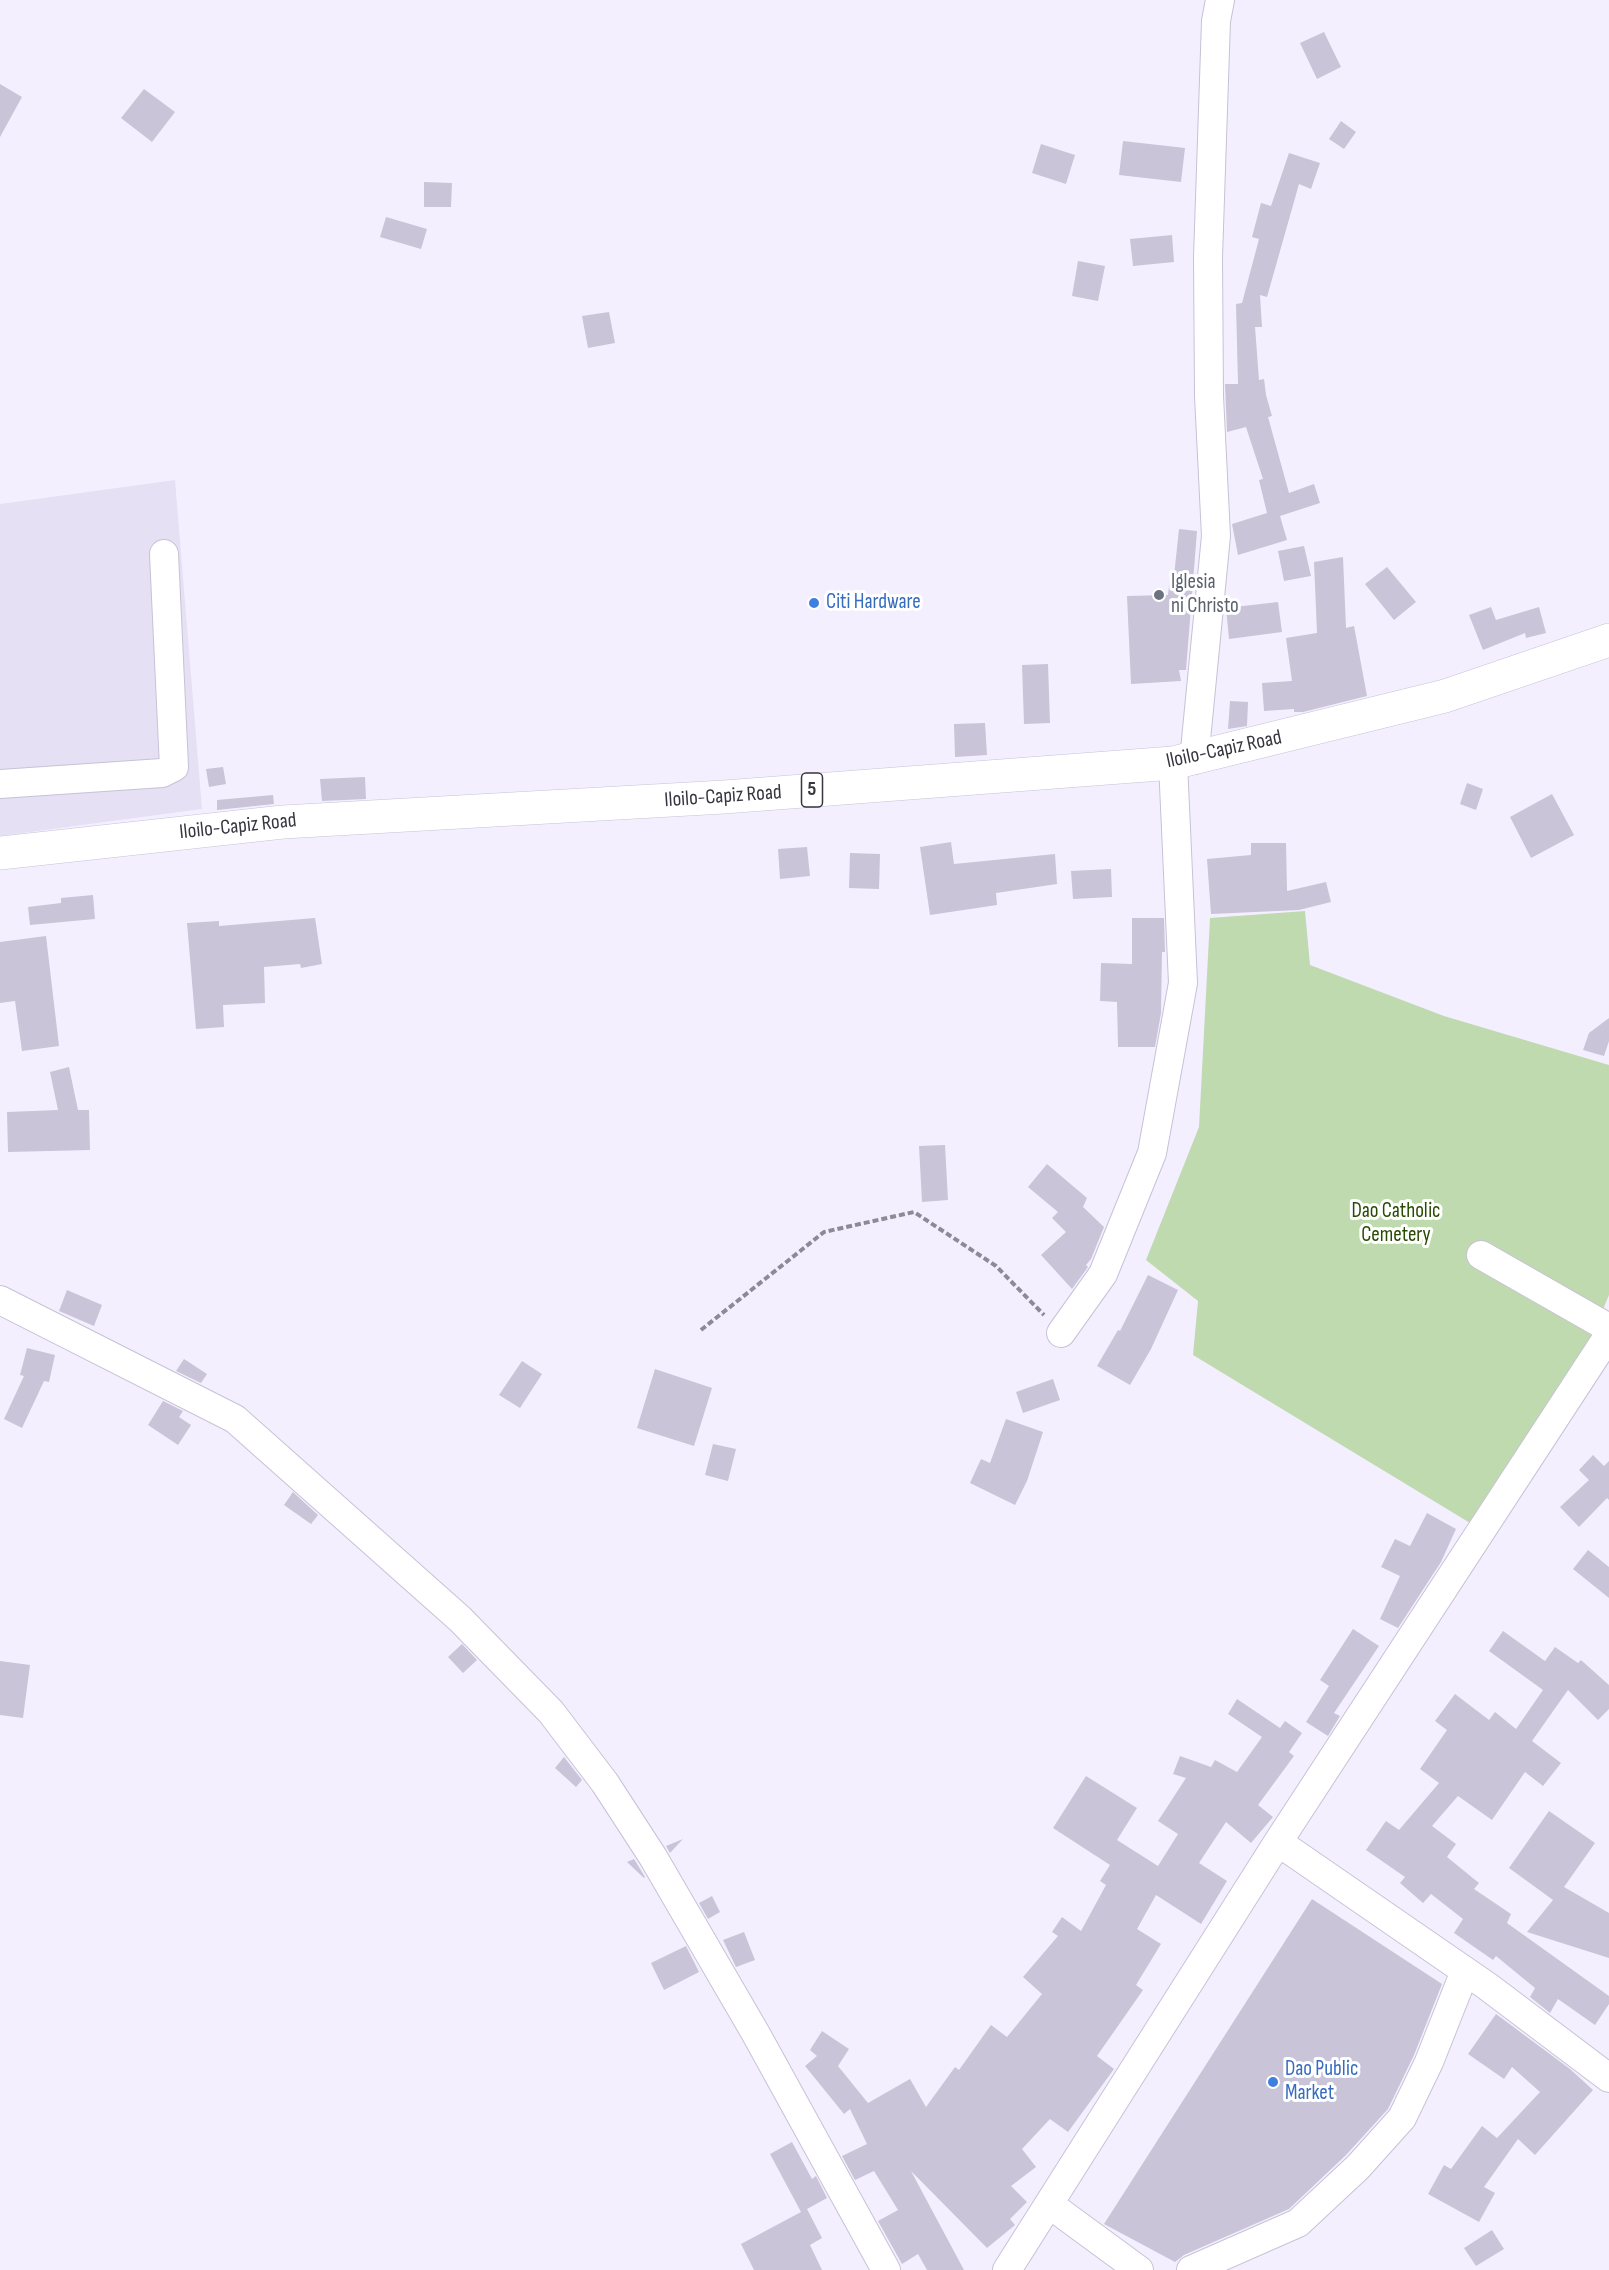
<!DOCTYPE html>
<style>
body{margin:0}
canvas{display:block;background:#f3efff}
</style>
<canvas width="1609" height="2270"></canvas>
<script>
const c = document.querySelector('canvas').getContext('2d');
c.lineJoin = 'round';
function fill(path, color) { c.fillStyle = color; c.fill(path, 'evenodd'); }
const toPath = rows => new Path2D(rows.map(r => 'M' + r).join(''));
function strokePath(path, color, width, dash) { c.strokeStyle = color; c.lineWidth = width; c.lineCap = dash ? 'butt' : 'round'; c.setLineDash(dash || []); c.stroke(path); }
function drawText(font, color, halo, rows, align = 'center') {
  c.font = font + ' "Sofia Sans Condensed",sans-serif'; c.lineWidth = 6; c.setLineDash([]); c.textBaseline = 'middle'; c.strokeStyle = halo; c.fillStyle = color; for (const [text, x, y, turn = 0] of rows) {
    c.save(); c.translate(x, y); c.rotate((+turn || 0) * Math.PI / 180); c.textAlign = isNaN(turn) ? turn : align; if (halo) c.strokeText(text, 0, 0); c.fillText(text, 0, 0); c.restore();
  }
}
const built = toPath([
 [175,480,202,809,0,836,0,504]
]);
const green = toPath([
 [1305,911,1310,965,1444,1016,1609,1065,1609,1295,1592,1336,1475,1526,1193,1355,1198,1301,1146,1260,1199,1127,1210,918]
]);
const building = toPath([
 [1324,32,1341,67,1317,79,1300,43],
 [0,84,22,97,0,137],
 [144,89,175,112,152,142,121,118],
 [1341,121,1356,132,1344,149,1329,139],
 [1123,141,1185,148,1181,182,1119,175],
 [1041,144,1075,155,1066,184,1032,173],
 [1289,153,1320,163,1311,189,1299,184,1267,297,1260,295,1262,327,1255,327,1259,380,1264,379,1266,395,1272,416,1268,417,1289,493,1314,484,1320,503,1280,516,1287,540,1238,555,1232,524,1267,513,1259,480,1263,479,1246,427,1227,432,1225,384,1238,384,1236,304,1242,303,1259,239,1252,237,1261,203,1271,206],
 [424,182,452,183,451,207,424,207],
 [386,217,427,229,421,249,380,237],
 [1172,235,1174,262,1133,266,1130,239],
 [1078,261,1105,266,1098,301,1072,296],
 [609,312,615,343,588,348,582,316],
 [1179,529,1197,531,1186,670,1179,670,1181,681,1131,684,1127,596,1168,595,1170,576,1174,576],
 [1304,546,1311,576,1284,581,1278,551],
 [1343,557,1346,628,1354,626,1367,696,1303,712,1294,712,1294,709,1264,711,1262,683,1292,681,1286,638,1317,633,1314,562],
 [1387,567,1416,602,1394,620,1365,584],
 [1278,602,1282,632,1229,639,1226,608],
 [1491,607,1496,620,1539,607,1546,633,1526,638,1525,633,1483,650,1469,615],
 [1048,664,1050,723,1024,724,1022,665],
 [1230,701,1248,702,1247,726,1228,729],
 [985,723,987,755,955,757,954,724],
 [223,767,226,784,209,787,206,769],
 [365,777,366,799,322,801,320,779],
 [1467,783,1483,789,1476,810,1460,804],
 [1552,794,1574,835,1531,858,1510,817],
 [273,795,274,804,217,810,217,800],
 [951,842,954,864,1055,854,1057,884,996,893,997,905,930,915,920,847],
 [1251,843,1286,843,1287,891,1326,882,1331,902,1299,910,1211,914,1207,859,1251,855],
 [807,847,810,876,780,879,778,849],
 [850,853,880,854,879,889,849,888],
 [1111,869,1112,897,1073,899,1071,871],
 [93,895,95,919,30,925,28,907,61,903,61,898],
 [315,918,322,964,301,968,300,964,264,967,265,1003,223,1005,224,1027,196,1029,187,923,219,921,219,926],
 [1132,918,1164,918,1165,952,1162,952,1161,1013,1155,1047,1118,1047,1117,1002,1100,1001,1101,963,1132,964],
 [46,936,59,1046,22,1051,15,1001,0,1003,0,942],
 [1609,1018,1609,1041,1604,1056,1583,1050,1589,1033],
 [69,1067,78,1110,89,1110,90,1150,8,1152,7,1112,58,1110,50,1072],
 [945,1145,948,1200,922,1202,919,1146],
 [1047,1164,1087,1198,1083,1207,1104,1227,1091,1259,1086,1265,1088,1267,1072,1289,1041,1255,1066,1232,1052,1218,1058,1212,1028,1187],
 [1148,1275,1178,1290,1151,1349,1130,1385,1097,1366,1118,1330,1120,1331],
 [67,1290,102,1305,94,1326,59,1311],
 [27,1348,55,1355,49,1382,44,1381,22,1428,4,1419,24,1376,20,1375],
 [184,1359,207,1374,201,1383,176,1371],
 [522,1361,542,1374,520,1408,499,1395],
 [655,1369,712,1388,694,1446,637,1428],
 [1053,1379,1060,1400,1023,1413,1016,1392],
 [163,1401,183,1411,179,1417,191,1425,178,1445,148,1425],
 [1006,1419,1043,1432,1027,1481,1015,1505,970,1483,981,1459,990,1463],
 [713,1444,736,1449,728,1481,705,1475],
 [1593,1455,1604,1466,1609,1461,1609,1500,1607,1498,1579,1527,1560,1507,1589,1480,1579,1470],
 [293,1492,318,1515,311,1524,284,1505],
 [1427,1513,1456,1529,1441,1562,1398,1628,1380,1619,1400,1576,1381,1567,1395,1539,1410,1546],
 [1588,1550,1609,1567,1609,1598,1573,1569],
 [1353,1629,1379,1646,1334,1713,1340,1716,1328,1736,1306,1722,1329,1686,1320,1680],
 [1503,1631,1545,1661,1555,1647,1578,1663,1581,1660,1609,1685,1609,1709,1598,1720,1568,1690,1532,1741,1561,1763,1543,1786,1525,1772,1492,1820,1458,1796,1432,1826,1456,1844,1447,1857,1479,1883,1474,1889,1511,1914,1507,1923,1609,1996,1609,2004,1595,2025,1558,1999,1550,2013,1530,1997,1535,1988,1496,1956,1493,1960,1454,1933,1463,1919,1431,1894,1423,1903,1400,1883,1405,1877,1366,1850,1386,1821,1399,1830,1439,1783,1420,1769,1447,1730,1435,1721,1455,1694,1489,1720,1495,1712,1516,1729,1543,1690,1489,1651],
 [462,1644,477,1660,463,1673,448,1657],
 [0,1661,30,1665,23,1718,0,1715],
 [1237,1699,1280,1728,1285,1721,1302,1733,1289,1752,1294,1756,1258,1805,1273,1817,1251,1843,1226,1822,1199,1863,1227,1881,1201,1924,1156,1895,1137,1929,1161,1944,1136,1985,1143,1990,1097,2056,1114,2069,1068,2132,1050,2119,1022,2149,1036,2167,1011,2186,1027,2202,1010,2219,1015,2225,987,2248,911,2171,964,2270,927,2270,918,2254,902,2264,878,2221,898,2210,874,2171,855,2180,842,2156,867,2144,850,2109,844,2114,805,2066,817,2056,810,2050,822,2031,849,2049,838,2066,868,2103,910,2079,926,2107,955,2067,959,2070,991,2025,1007,2037,1042,1994,1023,1977,1058,1936,1052,1932,1062,1917,1081,1931,1106,1885,1100,1881,1110,1865,1053,1828,1086,1776,1137,1808,1117,1840,1158,1866,1178,1834,1158,1821,1186,1778,1173,1774,1180,1756,1211,1767,1215,1760,1237,1772,1262,1737,1228,1714],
 [564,1757,582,1780,576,1787,555,1768],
 [1549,1811,1595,1843,1564,1887,1609,1913,1609,1958,1527,1932,1553,1900,1509,1868],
 [683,1839,670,1853,666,1846],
 [634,1859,645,1877,644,1878,627,1862],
 [712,1896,720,1912,708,1919,699,1903],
 [1312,1899,1442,1984,1414,2055,1388,2109,1346,2155,1289,2209,1184,2255,1175,2262,1104,2224],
 [744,1932,755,1960,736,1967,723,1940],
 [686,1946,699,1972,664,1990,651,1963],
 [1496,2014,1570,2069,1593,2090,1535,2155,1518,2139,1484,2187,1495,2193,1479,2222,1428,2194,1444,2165,1451,2169,1482,2126,1497,2138,1540,2092,1512,2067,1504,2079,1468,2054],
 [792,2142,812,2179,816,2176,827,2198,807,2209,822,2238,810,2245,822,2270,754,2270,741,2244,801,2212,770,2154],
 [1492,2230,1504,2249,1476,2266,1464,2248]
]);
const path = toPath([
 [701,1330,824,1232,914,1212,996,1266,1044,1315]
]);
const minor = toPath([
 [1194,760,1216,536,1209,396,1208,257,1216,21,1220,0],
 [0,784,162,773,174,767,164,554],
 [1481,1255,1609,1328],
 [0,1300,235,1419,460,1619,551,1712,605,1783,653,1857,756,2034,886,2270],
 [1061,1333,1103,1274,1152,1153,1183,983,1173,763],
 [1278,1842,1487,1986,1609,2078],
 [1049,2204,1139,2270],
 [1007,2270,1278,1842,1609,1335],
 [1191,2270,1298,2223,1358,2167,1402,2118,1429,2062,1465,1971]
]);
const highway = toPath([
 [0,853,283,822,724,797,1173,763,1445,696,1609,640]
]);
const markers = [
 [1159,595,6,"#6b7280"],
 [814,603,6,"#3f7fe0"],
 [1273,2082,6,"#3f7fe0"]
];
const shields = [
 [812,790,21]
];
const shieldNames = [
 ["5",812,790]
];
const worshipNames = [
 ["Iglesia",1171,583],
 ["ni Christo",1171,607]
];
const shopNames = [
 ["Citi Hardware",826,603],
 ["Dao Public",1285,2070],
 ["Market",1285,2094]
];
const streetNames = [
 ["Iloilo-Capiz Road",1224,750,-12],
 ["Iloilo-Capiz Road",723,797,-4],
 ["Iloilo-Capiz Road",238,827,-6]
];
const parkNames = [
 ["Dao Catholic",1396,1212],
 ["Cemetery",1396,1236]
];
fill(built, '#e6e0f4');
fill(green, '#c0dab0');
fill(building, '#c9c4d7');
strokePath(minor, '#c7c2d5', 30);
strokePath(highway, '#c7c2d5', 34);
strokePath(path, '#8d8a96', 4, [6, 3]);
strokePath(minor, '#fff', 28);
strokePath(highway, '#fff', 33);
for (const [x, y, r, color] of markers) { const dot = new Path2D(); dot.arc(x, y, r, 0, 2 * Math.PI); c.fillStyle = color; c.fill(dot); strokePath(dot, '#fff', 2); }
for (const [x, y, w] of shields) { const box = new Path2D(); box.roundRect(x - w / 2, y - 17, w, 34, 4.5); c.fillStyle = '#fff'; c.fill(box); strokePath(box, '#37353d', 1.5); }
drawText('bold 20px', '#37353d', null, shieldNames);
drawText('21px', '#5b616d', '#fff', worshipNames, 'left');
drawText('21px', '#366cbe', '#fff', shopNames, 'left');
drawText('21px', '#37353d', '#fff', streetNames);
drawText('21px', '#274b01', '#fff', parkNames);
</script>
